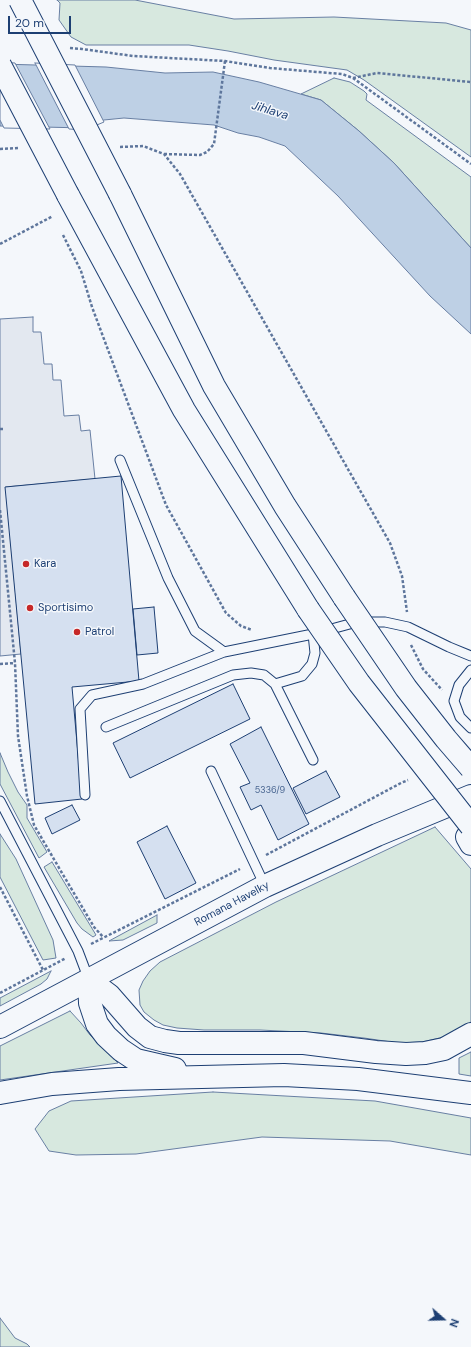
<!DOCTYPE html>
<style>
body{margin:0}
#map{position:relative;width:471px;height:1347px;overflow:hidden;background:#f4f7fb;font-family:"DM Sans",sans-serif}
canvas{display:block}
.north{position:absolute;left:423px;top:1299px;width:40px;height:40px;-webkit-text-stroke:3px #f4f7fb;paint-order:stroke;rotate:110deg;font-size:11px;font-weight:700;line-height:16px;text-align:center;color:#1d3f73}
.north::after{content:'';display:block;margin:auto;width:14px;height:18px;background:#1d3f73;clip-path:polygon(50% 0,100% 100%,50% 72%,0 100%)}
.scale{position:absolute;left:8px;top:16px;width:63px;height:18px;box-sizing:border-box;border:2px solid #1d3f73;border-top:0;padding-left:5px;font-size:12px;line-height:14px;white-space:nowrap;color:#1d3f73;-webkit-text-stroke:3px #f4f7fb;paint-order:stroke}
</style>
<div id="map">
<canvas width="471" height="1347"></canvas>
<div class="north">N</div>
<div class="scale">20 m</div>
</div>
<script>
const c = document.querySelector('canvas').getContext('2d');
c.lineJoin = 'round';
function fill(path, color) { c.fillStyle = color; c.fill(path, 'evenodd'); }
const toPath = rows => new Path2D(rows.map(r => 'M' + r).join(''));
function strokePath(path, color, width, dash) { c.strokeStyle = color; c.lineWidth = width; c.lineCap = dash ? 'butt' : 'round'; c.setLineDash(dash || []); c.stroke(path); }
function drawText(font, color, halo, rows, align = 'center') {
  c.font = font + ' "DM Sans",sans-serif'; c.lineWidth = 3; c.setLineDash([]); c.textBaseline = 'middle'; c.strokeStyle = halo; c.fillStyle = color; for (const [text, x, y, turn = 0] of rows) {
    c.save(); c.translate(x, y); c.rotate((+turn || 0) * Math.PI / 180); c.textAlign = isNaN(turn) ? turn : align; if (halo) c.strokeText(text, 0, 0); c.fillText(text, 0, 0); c.restore();
  }
}
const green = toPath([
 [57,0,135,0,234,19,334,17,446,23,471,30,471,157,364,80,347,70,274,60,228,51,189,45,86,45,71,37,59,20,60,3,57,0],
 [334,78,350,82,364,91,367,94,366,100,471,177,471,248,394,163,359,131,321,100,301,94,334,78],
 [0,753,8,772,18,792,27,805,27,818,47,852,39,858,0,784,0,753],
 [435,827,471,869,471,1022,459,1030,444,1037,422,1042,398,1043,364,1038,321,1033,260,1030,204,1030,177,1028,163,1025,154,1020,144,1012,140,1005,139,990,143,981,150,971,160,962,276,902,435,827],
 [0,834,16,859,53,940,56,958,43,960,0,877,0,834],
 [52,862,96,935,93,937,82,929,77,923,44,867,52,862],
 [157,915,157,923,123,940,109,941,157,915],
 [51,971,47,979,41,984,0,1006,0,998,51,971],
 [70,1011,81,1023,90,1035,118,1063,0,1080,0,1046,70,1011],
 [471,1052,471,1076,459,1074,459,1058,471,1052],
 [213,1092,375,1101,471,1118,471,1155,390,1141,262,1137,136,1154,76,1155,49,1151,35,1129,49,1111,71,1101,213,1092],
 [0,1318,15,1338,27,1344,30,1347,0,1347,0,1318]
]);
const parking = toPath([
 [33,317,33,332,41,332,44,364,52,364,53,380,61,380,64,416,79,415,81,431,90,430,95,479,6,487,21,654,0,656,0,319,33,317]
]);
const water = toPath([
 [0,64,106,67,165,73,213,72,259,82,321,100,359,131,394,163,471,248,471,334,430,296,338,196,285,146,259,137,238,133,214,125,124,118,104,120,85,128,0,126,0,64]
]);
const pier = toPath([
 [0,62,15,63,50,129,4,128,0,120,0,62],
 [35,63,75,65,104,122,85,130,69,129,35,63]
]);
const building = toPath([
 [121,476,139,681,72,687,82,799,35,804,5,487,121,476],
 [154,607,158,653,137,655,133,609,154,607],
 [233,684,250,719,130,778,113,743,233,684],
 [261,727,309,824,278,840,261,805,251,810,240,787,250,783,230,744,261,727],
 [326,771,340,797,306,814,293,788,326,771],
 [72,805,80,820,52,834,45,818,72,805],
 [167,826,196,883,165,899,137,842,167,826]
]);
const path = toPath([
 [70,48,82,49,133,56,225,61,270,68,342,74,353,78,471,164],
 [353,78,377,73,471,82],
 [120,147,143,146,164,154,180,174,390,543,402,576,407,612],
 [0,149,19,148],
 [164,154,200,155,207,152,214,144,225,61],
 [63,235,81,271,92,307,166,505,226,613,241,626,252,630],
 [0,244,53,216],
 [0,429,5,429],
 [0,510,15,663,18,736,27,796,34,825,62,873,94,927,103,937],
 [411,645,423,669,442,690],
 [0,664,15,663],
 [266,855,401,783,408,780],
 [0,887,43,970],
 [91,944,240,869],
 [0,993,66,958]
]);
const lane = toPath([
 [120,460,168,578,195,631,224,652],
 [471,670,459,685,454,701,460,717,471,728],
 [275,684,302,676,312,664,315,653,313,634],
 [106,727,233,675,251,673,264,675,275,684,313,760],
 [211,771,265,886],
 [85,795,80,709,92,695,143,684,224,652,313,634,357,622,385,622,408,627,449,647,471,656],
 [0,801,78,951,89,980]
]);
const secondary = toPath([
 [0,1027,265,886,377,835,471,796]
]);
const highway = toPath([
 [120,194,214,386,285,506,344,597],
 [68,195,184,410,308,609],
 [467,837,471,844],
 [89,980,109,995,137,1027,150,1037,165,1041,179,1043,304,1043,376,1052,406,1054,425,1053,444,1049,471,1034],
 [89,980,90,1003,97,1024,106,1036,121,1050,136,1060,175,1069],
 [0,1093,52,1084,119,1079,284,1075,358,1079,471,1093]
]);
const highwayBridge = toPath([
 [20,0,120,194],
 [0,65,68,195],
 [344,597,406,688,446,739,471,768],
 [308,609,359,683,471,826]
]);
const markers = [
 [26,564,4,"#c62828"],
 [30,608,4,"#c62828"],
 [77,632,4,"#c62828"]
];
const numberNames = [
 ["5336/9",270,791]
];
const poiNames = [
 ["Kara",34,564],
 ["Sportisimo",38,608],
 ["Patrol",85,632]
];
const streetNames = [
 ["Romana Havelky",232,904,-28]
];
const waterNames = [
 ["Jihlava",270,111,17]
];
fill(green, '#d7e8df');
strokePath(green, '#687fa3', 1);
fill(parking, '#e3e8f0');
strokePath(parking, '#687fa3', 1);
fill(water, '#bed0e5');
strokePath(water, '#687fa3', 1);
fill(pier, '#f4f7fb');
strokePath(pier, '#687fa3', 1);
fill(building, '#d5e0f0');
strokePath(building, '#1d3f73', 1);
strokePath(lane, '#1d3f73', 11);
strokePath(secondary, '#1d3f73', 24);
strokePath(highway, '#1d3f73', 24);
strokePath(path, '#5e769c', 2.5, [3, 2]);
strokePath(lane, '#f4f7fb', 9);
strokePath(secondary, '#f4f7fb', 22);
strokePath(highway, '#f4f7fb', 22);
strokePath(highwayBridge, '#1d3f73', 24, []);
strokePath(highwayBridge, '#f4f7fb', 22);
for (const [x, y, r, color] of markers) { const dot = new Path2D(); dot.arc(x, y, r, 0, 2 * Math.PI); c.fillStyle = color; c.fill(dot); strokePath(dot, '#f4f7fb', 1.5); }
drawText('9px', '#4b6792', null, numberNames);
drawText('11px', '#1d3f73', '#f4f7fb', poiNames, 'left');
drawText('11px', '#1d3f73', '#f4f7fb', streetNames);
drawText('italic 12px', '#1d3f73', '#f4f7fb', waterNames);
</script>
